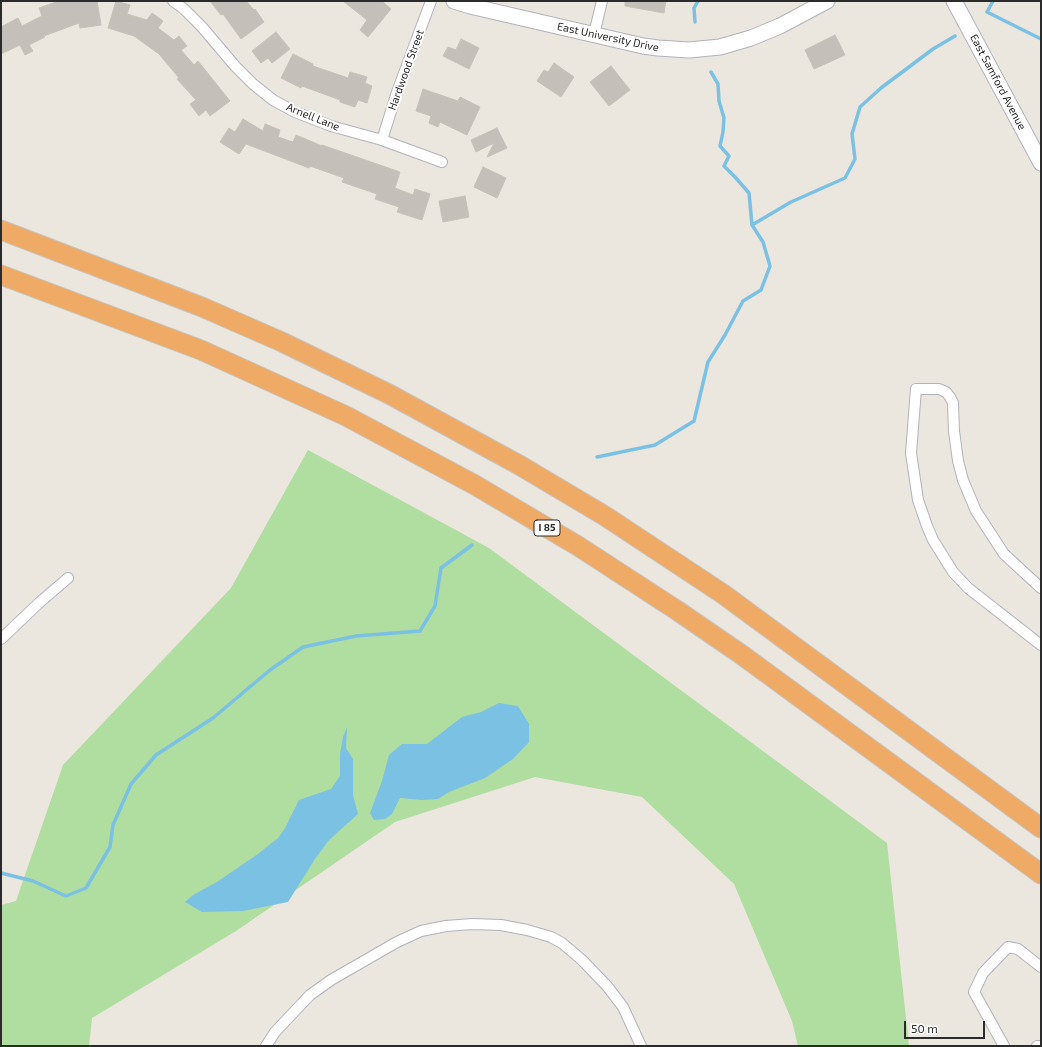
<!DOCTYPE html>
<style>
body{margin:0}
#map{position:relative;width:1042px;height:1047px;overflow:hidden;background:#ebe6de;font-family:"Exo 2",sans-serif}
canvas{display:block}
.frame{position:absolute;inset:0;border:2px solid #2b2b2b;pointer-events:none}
.scale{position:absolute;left:904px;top:1021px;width:81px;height:18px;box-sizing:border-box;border:2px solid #2b2b2b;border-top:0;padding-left:5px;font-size:12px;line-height:14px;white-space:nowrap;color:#2b2b2b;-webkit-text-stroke:3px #fff;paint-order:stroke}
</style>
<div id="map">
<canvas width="1042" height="1047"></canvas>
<div class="frame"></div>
<div class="scale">50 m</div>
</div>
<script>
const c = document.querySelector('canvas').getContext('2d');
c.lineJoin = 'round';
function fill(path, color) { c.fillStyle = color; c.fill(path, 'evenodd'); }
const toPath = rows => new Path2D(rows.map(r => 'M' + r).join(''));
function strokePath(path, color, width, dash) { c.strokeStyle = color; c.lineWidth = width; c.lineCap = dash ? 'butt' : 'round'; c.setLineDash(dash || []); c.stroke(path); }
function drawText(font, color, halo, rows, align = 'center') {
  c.font = font + ' "Exo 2",sans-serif'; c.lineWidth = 4; c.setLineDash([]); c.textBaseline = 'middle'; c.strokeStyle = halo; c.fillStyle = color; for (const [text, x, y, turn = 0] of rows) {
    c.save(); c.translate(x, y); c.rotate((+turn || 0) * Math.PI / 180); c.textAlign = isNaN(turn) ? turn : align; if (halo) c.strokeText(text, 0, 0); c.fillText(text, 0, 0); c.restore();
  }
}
const green = toPath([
 [308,450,489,548,887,843,909,1046,798,1046,792,1021,734,884,642,797,535,777,395,822,236,931,92,1018,89,1046,1,1046,1,905,16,901,63,765,231,588]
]);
const water = toPath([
 [499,703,518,706,529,724,529,742,513,759,485,778,449,792,438,799,422,800,400,798,392,814,385,819,374,820,370,813,382,781,389,755,402,744,427,744,462,717,481,712],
 [347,727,346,748,353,759,353,795,358,814,329,840,315,859,288,902,243,911,202,912,185,902,193,895,217,882,258,854,278,838,285,828,299,800,331,789,340,776,340,754,343,737]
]);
const stream = toPath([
 [993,1,987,12,1041,39],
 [695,22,694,8,698,1],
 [711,72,718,84,719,101,724,118,723,132,720,146,729,156,724,166,735,177,749,193,752,225],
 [597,457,655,445,694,421,708,362,725,335,743,301,761,290,770,266,763,242,752,225,791,202,845,178,855,159,852,134,860,107,881,88,933,49,955,36],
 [1,873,33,881,66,896,86,888,110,847,113,825,131,784,156,755,213,718,270,670,303,647,356,636,420,631,435,606,441,568,472,545]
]);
const building = toPath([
 [59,1,97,1,101,25,80,28,79,23,44,36,45,37,29,45,33,51,25,55,20,45,1,54,1,27,18,18,22,26,42,16,39,8,59,1],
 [116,1,130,5,127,14,147,20,152,13,163,21,158,28,174,40,179,36,187,46,181,50,194,65,198,61,230,101,210,116,206,110,199,116,190,104,196,100,177,79,179,78,159,54,134,36,108,28,116,1],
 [210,1,246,1,254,10,255,9,264,22,241,39,223,14,221,15,210,1],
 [343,1,382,1,391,9,368,37,360,30,367,20,343,1],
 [625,1,666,1,664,13,625,6,625,1],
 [276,32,290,49,272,63,268,58,261,63,252,51,276,32],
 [835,35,845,55,814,69,805,50,835,35],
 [461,39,479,48,469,69,443,56,448,47,456,50,461,39],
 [293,54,313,64,313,66,348,78,350,72,367,77,365,83,372,86,367,103,358,100,355,107,340,102,340,100,302,86,301,88,281,78,293,54],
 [554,63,574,77,561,97,537,81,544,70,548,72,554,63],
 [611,66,630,90,609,106,590,82,611,66],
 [423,89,458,101,460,97,480,107,467,135,440,122,438,127,429,123,431,116,416,111,423,89],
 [243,119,263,131,265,124,280,130,278,137,293,142,296,135,322,146,322,145,400,172,395,188,413,195,415,189,430,194,422,220,397,212,399,207,375,199,377,194,342,182,344,178,310,166,309,168,246,144,239,154,220,142,229,128,235,132,243,119],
 [497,128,507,148,487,157,494,143,476,152,471,140,497,128],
 [483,167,506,178,497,198,474,187,483,167],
 [465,196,469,217,443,222,439,201,465,196]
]);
const street = toPath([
 [173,1,184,9,202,27,235,66,253,84,273,100,295,112,331,126,382,140,442,162],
 [594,34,602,1],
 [382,140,397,92,431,1],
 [1041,588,1004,554,976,511,963,480,958,461,954,431,953,403,950,397,946,392,939,389,916,389,911,453,918,500,927,526,933,540,953,572,968,588,1041,645],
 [1,639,40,602,68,578],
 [266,1046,275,1032,310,995,331,980,397,942,421,931,446,926,472,924,501,925,527,930,551,937,562,943,582,960,607,986,623,1007,641,1046],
 [1004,1046,974,992,983,973,1008,947,1018,949,1041,967],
 [1037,1046,1039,1046]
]);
const secondary = toPath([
 [454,1,470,6,643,46,658,48,689,50,720,47,751,38,780,26,827,1],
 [954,1,1041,163]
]);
const highway = toPath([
 [1,230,202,307,282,342,389,394,521,466,605,516,723,594,1041,828],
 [1,275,201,350,346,416,475,485,578,546,678,611,742,655,1041,874]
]);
const shields = [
 [547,528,26]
];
const shieldNames = [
 ["I 85",547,528]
];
const streetNames = [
 ["East University Drive",608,37,12],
 ["Hardwood Street",406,70,-70],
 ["East Samford Avenue",998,82,62],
 ["Arnell Lane",313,117,22]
];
fill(green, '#b0dda0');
fill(water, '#7bc1e3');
strokePath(stream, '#7bc1e3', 3.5);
fill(building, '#c4c0b9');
strokePath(building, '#c6c2b8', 1);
strokePath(street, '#b1b3bd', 12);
strokePath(secondary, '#b1b3bd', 17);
strokePath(highway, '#c4c4c4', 21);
strokePath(street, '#fff', 10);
strokePath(secondary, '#fff', 15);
strokePath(highway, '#efaa65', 19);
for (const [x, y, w] of shields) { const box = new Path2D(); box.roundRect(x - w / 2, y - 8, w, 16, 3); c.fillStyle = '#fff'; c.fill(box); strokePath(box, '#2b2b2b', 1); }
drawText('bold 10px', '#2b2b2b', null, shieldNames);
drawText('11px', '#2b2b2b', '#fff', streetNames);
</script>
